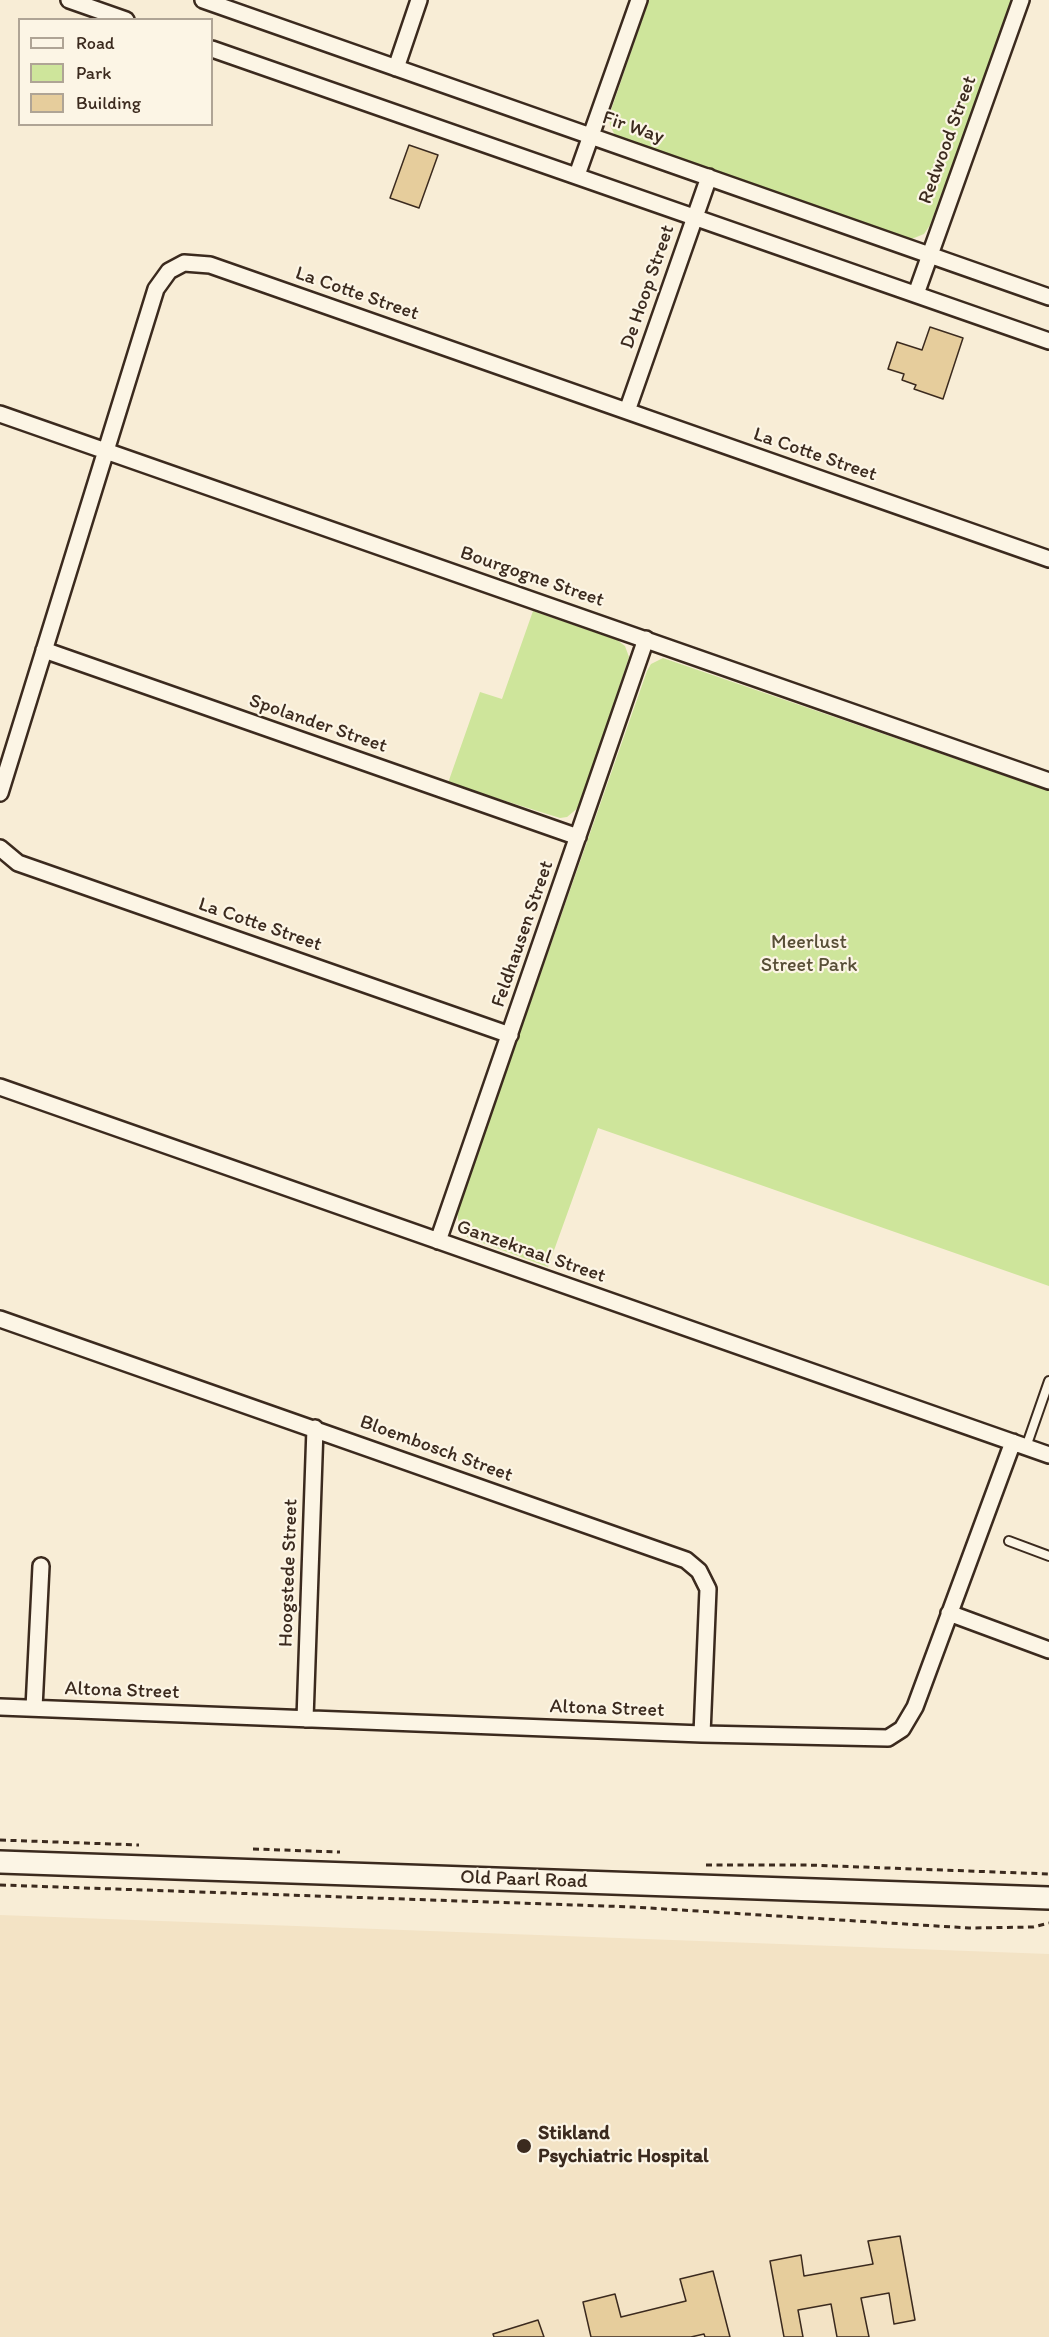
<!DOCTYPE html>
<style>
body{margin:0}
#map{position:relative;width:1049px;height:2337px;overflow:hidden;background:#f8edd6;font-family:Itim,sans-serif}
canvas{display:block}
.legend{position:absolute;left:18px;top:18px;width:195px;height:108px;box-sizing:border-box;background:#fcf5e5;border:2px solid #afa495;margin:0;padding:8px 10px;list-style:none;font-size:18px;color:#3b2a1e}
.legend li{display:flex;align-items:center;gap:12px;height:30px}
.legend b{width:30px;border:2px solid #afa495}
</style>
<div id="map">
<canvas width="1049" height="2337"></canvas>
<ul class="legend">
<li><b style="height:8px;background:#fcf5e5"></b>Road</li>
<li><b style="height:16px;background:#cee59b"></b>Park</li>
<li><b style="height:16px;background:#e6cd9c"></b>Building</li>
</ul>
</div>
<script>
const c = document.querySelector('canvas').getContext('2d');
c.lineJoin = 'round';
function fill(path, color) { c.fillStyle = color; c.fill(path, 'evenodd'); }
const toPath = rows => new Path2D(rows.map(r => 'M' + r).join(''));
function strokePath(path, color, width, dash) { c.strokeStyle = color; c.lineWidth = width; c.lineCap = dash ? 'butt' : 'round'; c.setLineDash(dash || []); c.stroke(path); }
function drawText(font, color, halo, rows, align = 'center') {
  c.font = font + ' Itim,sans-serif'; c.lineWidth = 4.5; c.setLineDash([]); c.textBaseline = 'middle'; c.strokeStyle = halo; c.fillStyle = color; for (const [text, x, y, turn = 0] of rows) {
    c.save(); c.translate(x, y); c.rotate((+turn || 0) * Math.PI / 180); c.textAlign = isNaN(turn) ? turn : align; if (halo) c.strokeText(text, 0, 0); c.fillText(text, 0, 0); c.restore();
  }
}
const built = toPath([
 [0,1915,1049,1954,1049,2337,0,2337]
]);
const green = toPath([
 [649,0,1013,0,930,225,924,234,909,240,615,135,610,126,609,116],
 [533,611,617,640,625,646,629,657,579,807,567,817,560,818,448,783,480,692,502,699],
 [663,658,1049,791,1049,1286,598,1128,548,1267,469,1238,460,1231,457,1212,647,671,651,664]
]);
const building = toPath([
 [409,145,438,155,419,208,390,198,409,145],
 [930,327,963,338,943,399,914,389,916,385,902,380,904,374,888,369,897,342,922,350,930,327],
 [900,2236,915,2320,894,2324,889,2293,861,2298,869,2337,837,2337,831,2304,798,2310,803,2337,784,2337,770,2261,801,2255,804,2276,873,2264,868,2241,900,2236],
 [713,2271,730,2337,705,2337,704,2334,691,2337,591,2337,583,2302,615,2294,621,2317,686,2301,680,2279,713,2271],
 [538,2320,544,2337,494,2337,493,2334,538,2320]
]);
const path = toPath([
 [0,1840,139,1845],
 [253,1849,340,1852],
 [706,1865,807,1865,1049,1874],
 [0,1885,633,1907,969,1928,1033,1927,1049,1923]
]);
const service = toPath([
 [1026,1447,1049,1381],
 [1009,1541,1049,1556]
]);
const minor = toPath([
 [69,0,126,20],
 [203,0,1049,297],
 [212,49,1049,341],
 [396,68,419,0],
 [577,175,639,0],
 [916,294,1021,0],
 [627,411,709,177],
 [0,414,1049,781],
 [44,650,578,837],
 [0,793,156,289,169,271,184,263,210,265,1049,559],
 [0,848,18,863,510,1035],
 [0,1087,1049,1455],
 [438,1241,646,639],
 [0,1319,686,1560,699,1571,708,1589,702,1734],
 [949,1613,1049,1650],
 [0,1707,702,1734,888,1738,902,1729,915,1707,1013,1442],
 [34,1708,41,1566],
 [305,1719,315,1428]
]);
const secondary = toPath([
 [0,1862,1049,1898]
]);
const markers = [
 [524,2146,8,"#3b2a1e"]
];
const streetNames = [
 ["Fir Way",633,128,19],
 ["Redwood Street",948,140,-70],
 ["De Hoop Street",648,287,-71],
 ["La Cotte Street",357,294,19],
 ["La Cotte Street",815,455,19],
 ["Bourgogne Street",532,577,19],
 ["Spolander Street",318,724,19],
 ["La Cotte Street",260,925,19],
 ["Feldhausen Street",523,934,-71],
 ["Ganzekraal Street",531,1252,19],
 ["Bloembosch Street",436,1449,20],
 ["Hoogstede Street",289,1573,-88],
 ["Altona Street",122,1691,2],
 ["Altona Street",607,1709,2],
 ["Old Paarl Road",524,1880,2]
];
const parkNames = [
 ["Meerlust",809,943],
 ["Street Park",809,966]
];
const poiNames = [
 ["Stikland",538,2134],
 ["Psychiatric Hospital",538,2157]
];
fill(built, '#f3e3c5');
fill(green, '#cee59b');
fill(building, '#e6cd9c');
strokePath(building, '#3b2a1e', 1.5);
strokePath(service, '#3b2a1e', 12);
strokePath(minor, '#3b2a1e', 20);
strokePath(secondary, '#3b2a1e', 26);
strokePath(path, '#3b2a1e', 3, [6, 4.5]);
strokePath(service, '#fcf5e5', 8);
strokePath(minor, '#fcf5e5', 15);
strokePath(secondary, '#fcf5e5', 21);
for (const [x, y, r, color] of markers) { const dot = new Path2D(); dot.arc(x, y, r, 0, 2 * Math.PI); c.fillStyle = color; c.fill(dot); strokePath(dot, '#fcf5e5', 2); }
drawText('20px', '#3b2a1e', '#fcf5e5', streetNames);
drawText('20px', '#584f37', '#fcf5e5', parkNames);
drawText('bold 20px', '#3b2a1e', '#fcf5e5', poiNames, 'left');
</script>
